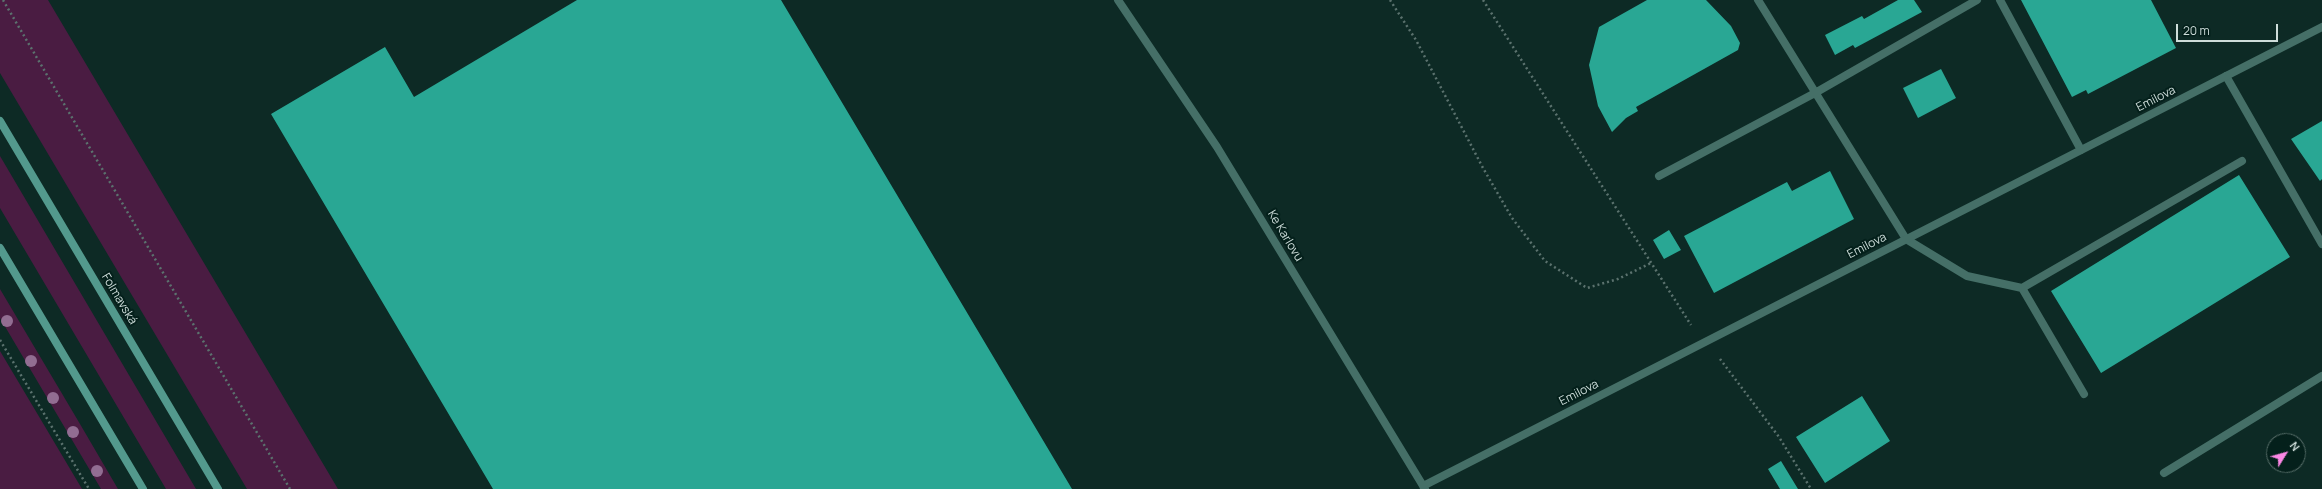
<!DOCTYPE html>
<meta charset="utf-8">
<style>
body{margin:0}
#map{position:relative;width:2322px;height:489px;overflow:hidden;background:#0d2a25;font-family:Manrope,sans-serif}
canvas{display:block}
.north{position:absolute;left:2266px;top:433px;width:40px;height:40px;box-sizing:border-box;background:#04201b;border:1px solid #556c67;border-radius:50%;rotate:53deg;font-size:11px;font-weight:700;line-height:16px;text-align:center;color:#ceddda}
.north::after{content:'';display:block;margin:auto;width:14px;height:18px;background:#fb87e5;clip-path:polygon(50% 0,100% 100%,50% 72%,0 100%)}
.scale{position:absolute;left:2176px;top:24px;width:102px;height:18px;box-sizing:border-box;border:2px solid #ceddda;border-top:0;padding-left:5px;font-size:12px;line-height:14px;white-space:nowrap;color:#ceddda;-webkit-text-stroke:3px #04201b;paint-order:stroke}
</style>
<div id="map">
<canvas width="2322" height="489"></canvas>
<div class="north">N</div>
<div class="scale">20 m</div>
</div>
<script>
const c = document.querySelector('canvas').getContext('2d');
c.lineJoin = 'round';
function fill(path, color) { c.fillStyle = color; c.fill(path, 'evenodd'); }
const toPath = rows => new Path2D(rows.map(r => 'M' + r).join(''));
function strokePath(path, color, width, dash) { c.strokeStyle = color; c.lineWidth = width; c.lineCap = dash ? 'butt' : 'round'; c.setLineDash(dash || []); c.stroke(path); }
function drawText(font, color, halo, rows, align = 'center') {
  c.font = font + ' Manrope,sans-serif'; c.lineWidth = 4; c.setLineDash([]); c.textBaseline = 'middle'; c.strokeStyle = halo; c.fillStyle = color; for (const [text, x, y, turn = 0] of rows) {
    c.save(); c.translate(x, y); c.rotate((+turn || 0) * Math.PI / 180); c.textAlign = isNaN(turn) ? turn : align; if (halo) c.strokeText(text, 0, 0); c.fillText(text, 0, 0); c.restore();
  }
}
const green = toPath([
 [0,0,48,0,338,489,247,489,0,73],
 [0,156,196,489,166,489,0,208],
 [0,289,80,424,118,489,101,489,0,318],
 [0,351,47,430,82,489,0,489]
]);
const building = toPath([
 [577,0,781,0,1072,489,493,489,271,114,385,47,414,97],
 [1647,0,1706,0,1731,26,1740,43,1738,50,1636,107,1638,111,1626,118,1612,132,1598,106,1589,65,1599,27],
 [1898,0,1914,0,1922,12,1855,48,1853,45,1835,55,1825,35,1862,16,1864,19],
 [2021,0,2151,0,2176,48,2088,94,2086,90,2072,97],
 [1941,69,1956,98,1918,118,1903,88],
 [2322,121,2322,179,2320,181,2291,139],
 [1830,171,1854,219,1714,293,1684,236,1787,182,1792,191],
 [2239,175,2290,257,2101,373,2051,291],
 [1669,230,1681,250,1664,259,1653,240],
 [1862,396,1890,441,1825,483,1796,437],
 [1781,461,1798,489,1780,489,1768,469]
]);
const path = toPath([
 [3,0,290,489],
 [1390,0,1416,40,1483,168,1512,218,1545,261,1587,288,1618,279,1651,263],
 [1483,0,1691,325],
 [0,340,89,489],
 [1720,359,1779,437,1811,489]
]);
const lane = toPath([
 [1758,0,1906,239,1967,276,2022,288,2242,161],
 [2000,0,2081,150],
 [2226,76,2322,244],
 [1659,176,1815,93,1977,0],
 [2022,288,2084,394],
 [2164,473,2322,376]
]);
const street = toPath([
 [1118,0,1217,147,1425,489],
 [1423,486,2322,27]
]);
const secondary = toPath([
 [0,121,218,489],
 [0,248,143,489]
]);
const trees = [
 [7,321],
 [31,361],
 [53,398],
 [73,432],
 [97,471]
];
const streetNames = [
 ["Emilova",2156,99,-27],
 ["Ke Karlovu",1285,236,59],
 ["Emilova",1867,246,-27],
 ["Folmavská",119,299,59],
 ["Emilova",1579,393,-27]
];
fill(green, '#4a1c42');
fill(building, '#29a794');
strokePath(path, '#5b726e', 2.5, [2, 3]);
strokePath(lane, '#456f67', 8);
strokePath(street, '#456f67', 8);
strokePath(secondary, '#53998d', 8);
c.fillStyle = '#926d92';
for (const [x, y] of trees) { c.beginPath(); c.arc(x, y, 6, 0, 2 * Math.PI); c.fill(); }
drawText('12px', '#ceddda', '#04201b', streetNames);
</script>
